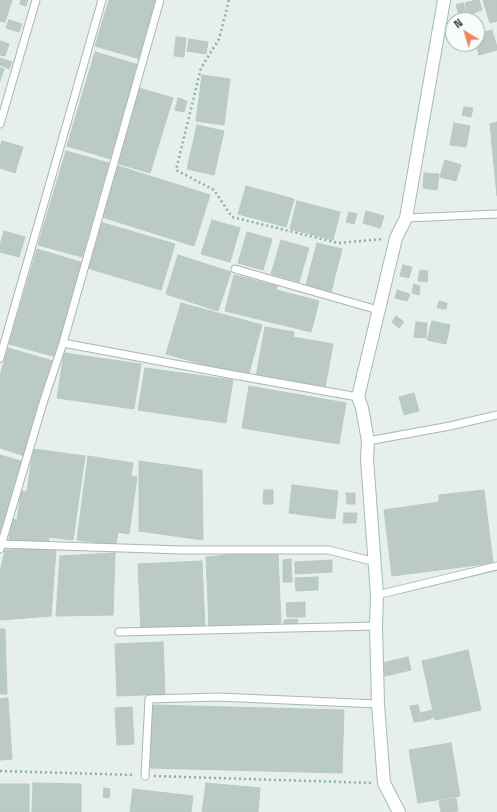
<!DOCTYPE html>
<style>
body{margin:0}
#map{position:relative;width:497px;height:812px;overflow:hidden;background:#e6efeb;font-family:"Space Grotesk",sans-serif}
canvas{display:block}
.north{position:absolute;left:445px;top:12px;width:40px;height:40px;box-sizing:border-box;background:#f7fbf9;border:1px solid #a3b1ad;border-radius:50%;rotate:322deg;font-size:11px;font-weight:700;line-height:16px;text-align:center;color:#24423a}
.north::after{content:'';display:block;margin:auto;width:14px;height:18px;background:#f4845f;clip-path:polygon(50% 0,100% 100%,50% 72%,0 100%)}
</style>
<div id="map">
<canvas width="497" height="812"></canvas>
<div class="north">N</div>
</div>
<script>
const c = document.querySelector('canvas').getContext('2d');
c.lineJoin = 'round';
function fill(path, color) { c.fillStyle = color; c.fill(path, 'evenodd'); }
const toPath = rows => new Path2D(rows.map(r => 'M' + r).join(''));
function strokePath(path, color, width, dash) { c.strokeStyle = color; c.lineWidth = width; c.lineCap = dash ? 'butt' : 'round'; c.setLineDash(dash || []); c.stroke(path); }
const building = toPath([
 [0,0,12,0,5,22,0,21,0,0],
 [21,0,28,0,26,6,20,4,21,0],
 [109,0,158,0,140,59,95,46,109,0],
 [477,0,479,0,482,10,468,15,465,3,477,0],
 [483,0,497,0,497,21,490,23,483,0],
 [463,3,466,12,463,13,465,20,461,20,456,5,463,3],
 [9,20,22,24,19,32,6,28,9,20],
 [492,30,497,47,497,50,479,55,476,45,479,45,477,34,492,30],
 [176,37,186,38,184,57,174,56,176,37],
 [189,39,208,42,206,54,187,51,189,39],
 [1,41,9,44,5,56,0,55,0,45,1,41],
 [95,52,139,65,111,159,67,146,95,52],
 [0,58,12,62,9,69,0,65,0,58],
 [0,68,4,69,0,81,0,68],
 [202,75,230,79,224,125,196,121,202,75],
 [139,88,173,98,150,173,116,163,139,88],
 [178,98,187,101,184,112,175,110,178,98],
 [464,107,473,108,471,117,462,115,464,107],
 [497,122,497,196,490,124,497,122],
 [454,123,470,126,466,147,450,145,454,123],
 [197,125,224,131,214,175,187,169,197,125],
 [2,141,23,147,15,173,0,168,0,147,2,141],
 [66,151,109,163,82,257,38,245,66,151],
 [445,160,461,165,456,181,440,177,445,160],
 [118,166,210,195,194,246,102,217,118,166],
 [424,173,439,174,437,190,423,188,424,173],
 [246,186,294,199,286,227,238,214,246,186],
 [297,201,340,212,333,240,290,229,297,201],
 [366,211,384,216,380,228,363,223,366,211],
 [349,212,357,214,354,224,346,222,349,212],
 [212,220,240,228,230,262,201,254,212,220],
 [100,222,175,244,161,290,87,268,100,222],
 [4,231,25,237,19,257,0,252,0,245,4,231],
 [247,232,272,239,263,270,238,263,247,232],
 [281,240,309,248,299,282,271,274,281,240],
 [317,243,342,249,331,292,306,285,317,243],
 [37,249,84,263,56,357,9,344,37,249],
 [178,255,231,272,218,311,166,294,178,255],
 [403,265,412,267,409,278,400,276,403,265],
 [420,270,428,271,427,282,418,281,420,270],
 [234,275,277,286,276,290,319,301,311,332,225,311,234,275],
 [414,284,420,286,419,295,412,293,414,284],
 [397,290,410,294,407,301,395,298,397,290],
 [439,301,447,303,446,309,437,308,439,301],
 [181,303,262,325,248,377,166,354,181,303],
 [396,316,404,322,399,328,392,322,396,316],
 [432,321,450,325,446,344,427,340,432,321],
 [416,322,427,323,426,338,414,337,416,322],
 [265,327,294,332,293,337,333,344,325,388,256,377,265,327],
 [8,348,53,361,25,456,0,448,0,376,8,348],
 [64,353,141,364,134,409,57,398,64,353],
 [145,368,233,380,226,423,138,410,145,368],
 [249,386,346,403,339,444,242,428,249,386],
 [414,393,419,411,404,415,399,397,414,393],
 [33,449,85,456,73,540,49,537,48,545,9,540,12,519,17,520,21,491,27,492,33,449],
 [0,455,24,462,0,539,0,455],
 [88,456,133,463,131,476,137,477,129,534,118,532,116,545,77,540,88,456],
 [139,461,202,470,203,540,139,531,139,461],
 [292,485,338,491,335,519,289,513,292,485],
 [264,490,273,490,273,504,263,504,264,490],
 [484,490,493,563,392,576,384,510,439,502,439,495,484,490],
 [346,493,355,493,355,504,347,504,346,493],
 [344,513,357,513,356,523,343,523,344,513],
 [56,549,51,616,0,620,0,573,5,550,56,549],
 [115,553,113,615,56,616,60,556,115,553],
 [250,553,278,553,281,623,209,627,206,557,250,553],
 [291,559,292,582,283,582,283,560,291,559],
 [332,560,332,572,295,574,295,562,332,560],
 [202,561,205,629,141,633,138,564,202,561],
 [318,577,318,590,296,591,295,578,318,577],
 [305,602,305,617,287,617,286,603,305,602],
 [297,619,298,625,284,626,284,620,297,619],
 [0,629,5,629,7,694,0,694,0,629],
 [163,642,165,694,117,696,115,644,163,642],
 [468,650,481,710,435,720,422,661,468,650],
 [408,657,411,670,385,676,382,663,408,657],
 [8,698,12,759,0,760,0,699,8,698],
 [152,705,344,710,342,773,150,768,152,705],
 [418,705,422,721,414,722,410,706,418,705],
 [132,707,134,744,117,745,115,708,132,707],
 [432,710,433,718,423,721,421,713,432,710],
 [451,743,460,796,418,803,409,750,451,743],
 [33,783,81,784,81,812,32,812,33,783],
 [206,783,260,788,258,812,202,812,206,783],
 [0,784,29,784,29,812,0,812,0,784],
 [104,788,110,789,109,798,103,797,104,788],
 [133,789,193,796,191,812,130,812,133,789],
 [456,798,458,811,441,812,439,801,456,798]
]);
const path = toPath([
 [229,0,219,39,201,68,176,170,214,190,232,217,338,243,383,239],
 [0,771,135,775],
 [154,776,373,783]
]);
const lane = toPath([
 [0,124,36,0],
 [406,218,497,214],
 [235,269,378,310],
 [63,343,234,375,358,397],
 [0,358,102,0],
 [368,441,450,426,497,415],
 [1,544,182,550,329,550,375,562],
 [0,549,43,403,63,343,160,0],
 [377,595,497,566],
 [119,632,376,626],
 [145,776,149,699,218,697,378,704]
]);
const secondary = toPath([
 [399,812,384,783,378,704,376,626,377,595,367,459,368,441,362,408,358,397,396,238,406,218,444,0]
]);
fill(building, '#bbcac4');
strokePath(building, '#b8c9c2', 1);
strokePath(lane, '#a8b8b2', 9);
strokePath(secondary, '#a4bbb3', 14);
strokePath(path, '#86b3a5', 2.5, [2, 3]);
strokePath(lane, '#fff', 7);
strokePath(secondary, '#fff', 12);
</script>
